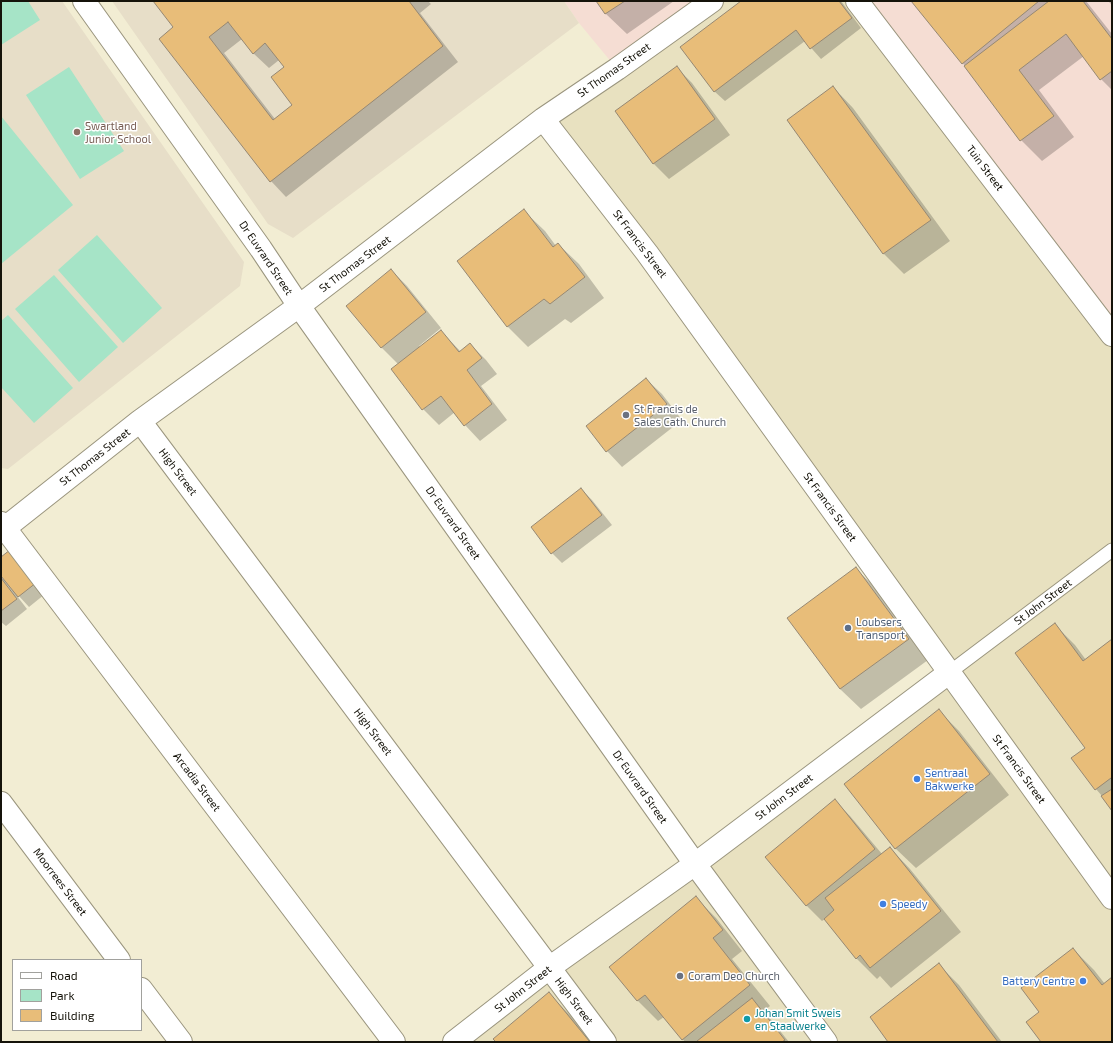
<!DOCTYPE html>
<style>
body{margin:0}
#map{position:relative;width:1113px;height:1043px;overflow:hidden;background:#f2edd3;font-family:"Exo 2",sans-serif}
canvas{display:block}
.frame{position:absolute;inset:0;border:2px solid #15130a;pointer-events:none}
.legend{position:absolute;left:12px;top:959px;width:130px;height:72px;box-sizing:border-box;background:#fff;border:1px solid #a1a19d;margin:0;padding:5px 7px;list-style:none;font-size:12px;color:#15130a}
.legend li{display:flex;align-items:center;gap:8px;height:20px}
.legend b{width:20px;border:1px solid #a1a19d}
</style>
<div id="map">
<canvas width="1113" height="1043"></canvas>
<div class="frame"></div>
<ul class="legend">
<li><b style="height:5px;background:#fff"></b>Road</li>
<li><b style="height:11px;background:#a6e4c7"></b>Park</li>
<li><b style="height:11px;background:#e8bd79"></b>Building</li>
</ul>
</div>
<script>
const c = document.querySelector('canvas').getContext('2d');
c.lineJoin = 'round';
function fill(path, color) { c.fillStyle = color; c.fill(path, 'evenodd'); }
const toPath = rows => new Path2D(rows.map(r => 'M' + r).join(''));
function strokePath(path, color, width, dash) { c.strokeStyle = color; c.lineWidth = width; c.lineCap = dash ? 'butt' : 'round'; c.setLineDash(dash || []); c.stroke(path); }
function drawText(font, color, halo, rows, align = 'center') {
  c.font = font + ' "Exo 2",sans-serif'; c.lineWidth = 3; c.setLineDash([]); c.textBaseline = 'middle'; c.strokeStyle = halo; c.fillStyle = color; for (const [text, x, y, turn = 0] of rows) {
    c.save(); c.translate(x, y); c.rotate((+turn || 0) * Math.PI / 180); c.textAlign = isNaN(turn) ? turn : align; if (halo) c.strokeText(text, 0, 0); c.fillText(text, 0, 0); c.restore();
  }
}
const commercial = toPath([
 [564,1,712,1,617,69,579,23],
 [857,1,1112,1,1112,335]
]);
const built = toPath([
 [712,1,857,1,1112,335,1112,1042,454,1042,949,673,543,119]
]);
const education = toPath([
 [1,1,62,1,244,262,240,286,8,469,1,468],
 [112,1,564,1,579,23,293,238,268,224]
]);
const green = toPath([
 [1,1,28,1,40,20,1,45],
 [69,67,124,151,80,179,26,95],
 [1,116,73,205,1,264],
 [97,235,162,308,123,343,58,270],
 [54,275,118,347,79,382,15,309],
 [8,315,73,388,34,423,1,387,1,321]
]);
const shadow = toPath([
 [154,1,428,1,431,4,420,13,458,62,286,197,271,181,175,28],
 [242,39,253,53,269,68,279,60,285,67,294,105,275,119,224,53],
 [597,1,674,1,627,34,606,14],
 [743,1,841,1,861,28,821,59,805,41,725,101,714,91],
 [912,1,1086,1,1112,34,1112,90,1101,79,1084,56,1039,90,1074,137,1042,161,1021,140,965,66],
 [1108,1,1112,1,1112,5],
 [676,67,692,83,730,135,669,179,654,164,616,111],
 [833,87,853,108,950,241,904,274,884,254,789,120],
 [524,211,545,231,556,246,558,244,579,264,604,298,571,323,565,319,528,347,508,327,458,261],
 [391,270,407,286,441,328,419,346,420,347,441,331,461,352,470,344,486,360,497,374,481,386,507,420,480,441,465,425,455,412,439,425,423,409,398,364,382,348,348,306],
 [646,379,662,394,682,420,622,467,607,451,587,426],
 [581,489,592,500,612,525,562,563,552,553],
 [1,558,50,590,29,607,18,595,17,596,27,609,6,626,1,622,1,577,2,576,1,574],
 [856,569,877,589,928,660,861,709,840,689,789,618],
 [1054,624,1075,645,1086,660,1112,640,1112,810,1102,796,1096,789,1087,748],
 [939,711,959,731,1009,795,916,868,895,848],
 [835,801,850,816,882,854,890,848,910,869,961,932,891,988,880,976,877,979,856,958,825,919,822,921,807,906,767,857],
 [696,898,716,918,742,951,732,959,770,1006,764,1011,789,1042,685,1042,664,1017,658,1021,638,1001,610,967],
 [1073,949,1094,970,1105,984,1112,979,1112,1042,1042,1042,1040,1013],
 [939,965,959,985,1002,1042,890,1042],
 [549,994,569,1014,592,1042,497,1042]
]);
const building = toPath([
 [153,1,409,1,443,46,270,182,159,39,173,27,153,1],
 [228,22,253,54,265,43,284,67,271,77,292,105,273,120,209,37,228,22],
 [596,1,625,1,605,14,596,1],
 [741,1,839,1,852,18,810,49,796,30,714,92,680,47,741,1],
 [911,1,1039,1,962,64,911,1],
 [1049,1,1083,1,1112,39,1112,71,1100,80,1066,34,1019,70,1054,116,1020,141,964,66,1049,1],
 [677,66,715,119,653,164,615,111,677,66],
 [833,86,931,220,883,254,787,120,833,86],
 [524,209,553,247,558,243,585,277,550,304,544,299,507,327,457,261,524,209],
 [391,269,426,312,381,348,346,306,391,269],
 [441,330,459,352,470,343,482,358,467,370,492,404,464,426,441,396,422,410,391,369,441,330],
 [646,378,667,404,606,452,586,426,646,378],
 [581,488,602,515,551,554,531,527,581,488],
 [15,546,41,579,18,597,1,576,1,557,15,546],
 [856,567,909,639,840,689,787,618,856,567],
 [1,578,17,599,1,611,1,578],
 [1055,623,1083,661,1112,639,1112,780,1111,778,1095,790,1071,758,1085,748,1015,653,1055,623],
 [939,709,990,774,895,849,844,784,939,709],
 [1112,789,1112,811,1101,796,1112,789],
 [835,799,875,849,806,906,765,857,835,799],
 [890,847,941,911,870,968,860,955,856,959,824,919,834,910,825,898,890,847],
 [696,896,723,930,713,938,750,985,682,1040,645,995,637,1001,609,967,696,896],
 [1073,948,1102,985,1112,977,1112,1042,1041,1042,1026,1022,1039,1012,1021,988,1073,948],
 [939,963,998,1042,888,1042,870,1017,939,963],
 [549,992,590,1042,496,1042,493,1039,549,992],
 [752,998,785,1040,782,1042,698,1042,697,1041,752,998]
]);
const lane = toPath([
 [950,672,1112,550]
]);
const street = toPath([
 [84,1,261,249,299,306,695,864,826,1042],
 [857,1,1112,335],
 [543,119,647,253,1112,898],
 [140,421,605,1042],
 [1,523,394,1042],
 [1,531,140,421,299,306,543,119,617,69,712,1],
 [1,803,119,960],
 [141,989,181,1042],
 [454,1042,549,968,695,864,950,672]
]);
const markers = [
 [77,132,4,"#8d6e63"],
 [626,415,4,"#6b7280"],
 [848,628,4,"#5c6f8a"],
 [917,779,4,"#3f7fe0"],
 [883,904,4,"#3f7fe0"],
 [680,976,4,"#6b7280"],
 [1083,981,4,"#3f7fe0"],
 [747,1019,4,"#0f9aa8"]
];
const streetNames = [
 ["St Thomas Street",614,70,-35],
 ["Tuin Street",985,168,53],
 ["St Francis Street",640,244,53],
 ["Dr Euvrard Street",266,258,56],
 ["St Thomas Street",355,264,-37],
 ["St Thomas Street",95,457,-38],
 ["High Street",178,472,53],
 ["St Francis Street",830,507,54],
 ["Dr Euvrard Street",453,523,55],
 ["St John Street",1043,602,-37],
 ["High Street",373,732,53],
 ["St Francis Street",1019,769,54],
 ["Arcadia Street",197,782,53],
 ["Dr Euvrard Street",640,787,55],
 ["St John Street",784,797,-37],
 ["Moorrees Street",60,882,53],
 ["St John Street",523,989,-38],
 ["High Street",574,1001,53]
];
const educationNames = [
 ["Swartland",85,126],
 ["Junior School",85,139]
];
const worshipNames = [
 ["St Francis de",634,409],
 ["Sales Cath. Church",634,422],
 ["Coram Deo Church",688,976]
];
const serviceNames = [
 ["Loubsers",856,622],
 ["Transport",856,635]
];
const shopNames = [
 ["Sentraal",925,773],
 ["Bakwerke",925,786],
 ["Speedy",891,904],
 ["Battery Centre",1075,981,"right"]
];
const cultureNames = [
 ["Johan Smit Sweis",755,1013],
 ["en Staalwerke",755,1026]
];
fill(commercial, '#f5ddd3');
fill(built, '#e8e1c0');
fill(education, '#e7dec8');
fill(green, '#a6e4c7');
fill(shadow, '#0003');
fill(building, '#e8bd79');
strokePath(building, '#968873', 1);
strokePath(lane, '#9a957e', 15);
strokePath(street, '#9a957e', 24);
strokePath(lane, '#fff', 13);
strokePath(street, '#fff', 22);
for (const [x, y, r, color] of markers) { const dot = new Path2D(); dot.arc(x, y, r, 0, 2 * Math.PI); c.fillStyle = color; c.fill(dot); strokePath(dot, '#fff', 1.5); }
drawText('11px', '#15130a', '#fff', streetNames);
drawText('11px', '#785e54', '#fff', educationNames, 'left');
drawText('11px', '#5b616d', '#fff', worshipNames, 'left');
drawText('11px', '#4e5e75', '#fff', serviceNames, 'left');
drawText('11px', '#366cbe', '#fff', shopNames, 'left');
drawText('11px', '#0d838f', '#fff', cultureNames, 'left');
</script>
